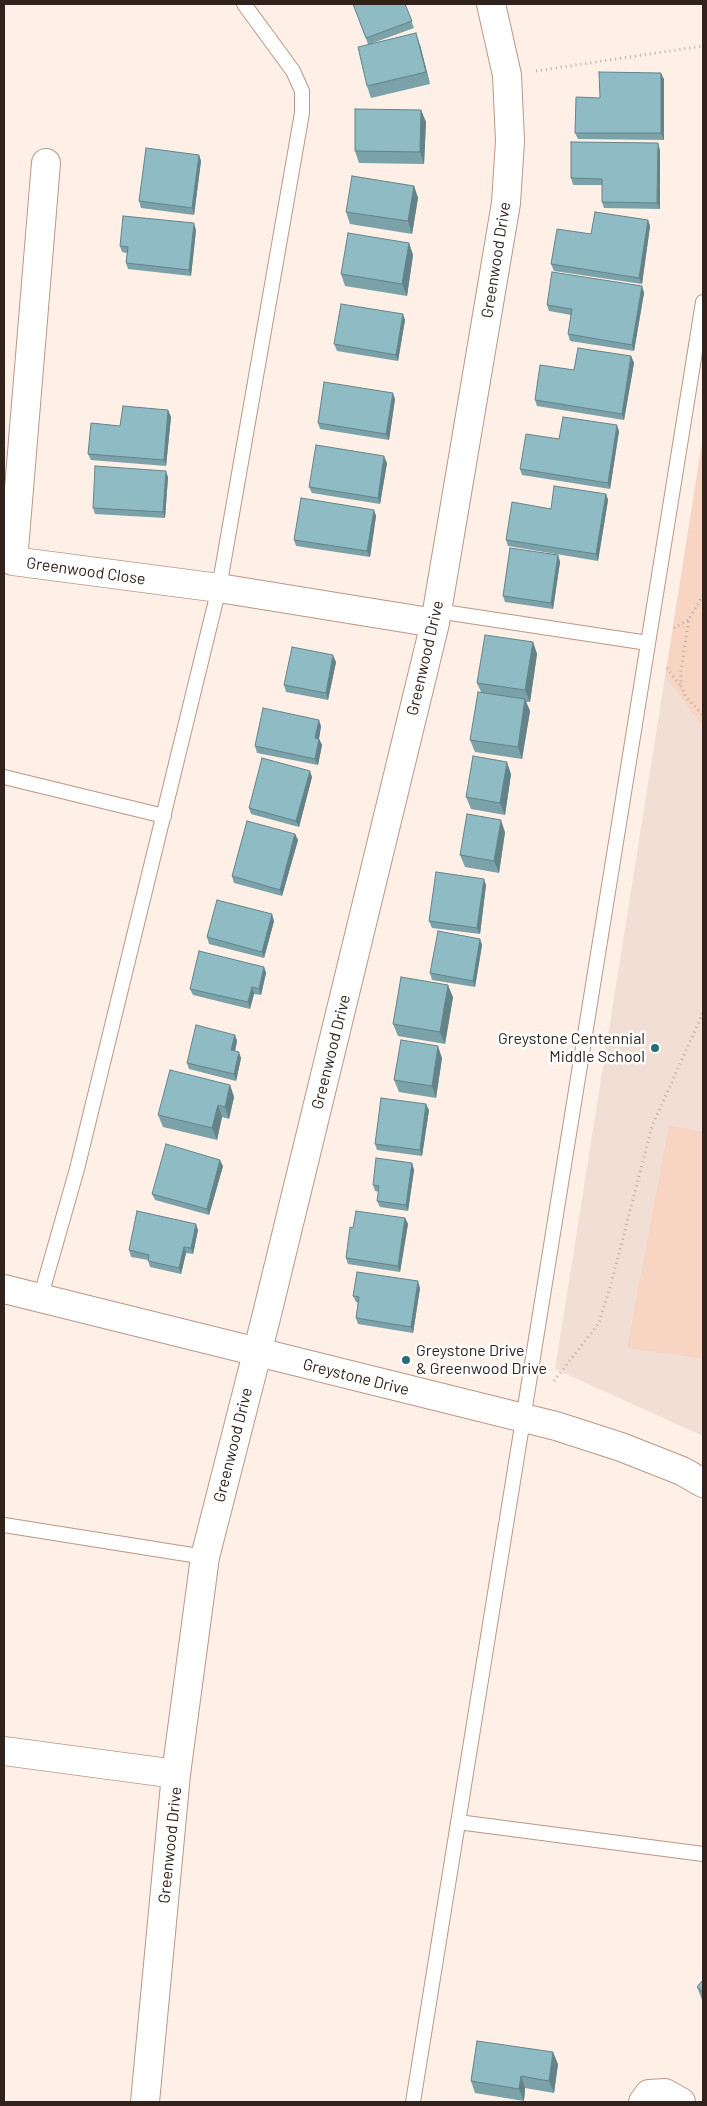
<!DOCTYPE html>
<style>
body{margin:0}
#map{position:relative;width:707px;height:2106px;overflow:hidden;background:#feefe7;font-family:Barlow,sans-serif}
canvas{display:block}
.frame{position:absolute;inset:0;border:5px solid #31231c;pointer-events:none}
</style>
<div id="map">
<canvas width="707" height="2106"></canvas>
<div class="frame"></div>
</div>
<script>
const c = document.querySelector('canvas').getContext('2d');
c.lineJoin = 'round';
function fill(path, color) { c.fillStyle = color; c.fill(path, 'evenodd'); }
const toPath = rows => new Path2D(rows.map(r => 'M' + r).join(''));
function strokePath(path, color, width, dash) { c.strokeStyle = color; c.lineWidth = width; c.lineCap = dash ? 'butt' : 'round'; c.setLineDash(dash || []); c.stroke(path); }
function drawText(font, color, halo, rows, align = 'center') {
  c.font = font + ' Barlow,sans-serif'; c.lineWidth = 5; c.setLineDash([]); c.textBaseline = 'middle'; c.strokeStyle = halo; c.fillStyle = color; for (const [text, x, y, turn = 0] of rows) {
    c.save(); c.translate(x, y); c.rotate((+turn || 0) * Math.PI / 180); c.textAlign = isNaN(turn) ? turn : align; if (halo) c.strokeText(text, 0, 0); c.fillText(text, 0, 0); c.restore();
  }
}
const built = toPath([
 [665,677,703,727,703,1436,555,1369]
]);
const green = toPath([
 [703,436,703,727,665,677],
 [669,1125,703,1132,703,1359,627,1348]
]);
const path = toPath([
 [536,71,703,46],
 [703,595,689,619,681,671,681,686,686,697,703,715],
 [674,628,688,620],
 [667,668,680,685],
 [554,1381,599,1323,611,1284,652,1126,703,1013]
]);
const service = toPath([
 [437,611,648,643],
 [4,777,164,816],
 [40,1299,77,1169,219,588,302,113,302,91,293,71,244,4],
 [4,1525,205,1557],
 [458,1822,703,1854],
 [413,2102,703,302]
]);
const minor = toPath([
 [46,163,13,561,219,588,435,623],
 [4,1751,176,1774],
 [145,2102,176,1774,205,1557,266,1318,435,623,506,203,510,141,507,75,491,4],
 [643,2102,649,2094,665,2093,681,2102]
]);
const tertiary = toPath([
 [4,1289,556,1426,621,1447,682,1471,703,1483]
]);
const wall = toPath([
 [353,4,405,4,414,28,370,44,420,45,430,84,371,98,367,86,368,44],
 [664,79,664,140,578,139,575,133,600,98],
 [421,110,426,122,424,164,359,163,355,151],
 [660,150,660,209,604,208,602,202,602,185,573,185,571,178],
 [199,155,201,161,194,215,141,208,139,201],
 [414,186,418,198,412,234,350,224,346,212],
 [648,220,650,226,642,284,554,271,551,264,591,234],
 [196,230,191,276,128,269,126,263,127,253,122,252,120,246],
 [409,243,413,255,407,296,345,286,341,274],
 [642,286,644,293,634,351,570,341,568,334,571,315,549,311,547,305],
 [405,320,398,361,337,351,334,344],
 [631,356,634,363,624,420,537,406,535,400,574,370],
 [395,399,389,440,320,429,318,423],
 [168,410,171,417,166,466,91,460,88,454,120,426],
 [619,431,610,489,522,475,520,469,559,439],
 [387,463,380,504,312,493,309,487],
 [168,477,165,518,95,514,93,508],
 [606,494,608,500,598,561,508,546,506,540,551,509],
 [374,510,376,516,370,557,296,546,294,540],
 [558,555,560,562,553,609,505,602,503,596],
 [533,642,537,654,530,702,526,702,530,711,522,759,475,752,470,740,481,692,477,683],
 [336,662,328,700,286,692,284,685],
 [321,726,319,739,322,745,318,765,257,753,255,746],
 [511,774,505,815,471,809,466,797],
 [312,777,299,827,251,814,249,808],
 [505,832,499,873,465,867,460,855],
 [295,834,298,840,282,896,234,883,232,876],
 [486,885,480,934,432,928,429,921],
 [274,921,264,958,209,944,207,937],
 [480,939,482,945,475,987,432,980,430,973],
 [264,967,266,973,261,995,254,994,250,1009,193,995,190,989],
 [453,997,445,1044,398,1036,393,1024],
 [235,1035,237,1041,235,1051,241,1058,236,1081,189,1069,187,1063],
 [442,1058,436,1098,399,1092,394,1080],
 [230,1085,234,1097,229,1119,222,1117,217,1140,163,1127,158,1115],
 [429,1110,422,1156,377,1150,375,1144],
 [412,1163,414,1170,408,1211,380,1207,377,1201,379,1192,375,1191,373,1185],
 [223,1166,209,1215,155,1200,152,1194],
 [405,1218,408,1224,400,1272,348,1264,346,1258,353,1228],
 [198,1230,193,1254,186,1253,181,1274,150,1267,148,1260,131,1257,129,1250],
 [420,1288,413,1333,358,1324,356,1318,358,1303,356,1302,353,1296],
 [703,1980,703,2001,702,2000,697,1987],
 [558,2064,554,2093,525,2088,524,2101,475,2093,471,2081]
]);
const shadedWall = toPath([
 [416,33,420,45,430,84,426,72],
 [661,73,664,79,664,140,661,133],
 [421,110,426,122,424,164,420,152],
 [658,143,660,150,660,209,657,203],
 [199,155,201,161,194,215,192,208],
 [414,186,418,198,412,234,408,221],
 [648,220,650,226,642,284,639,278],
 [194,223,196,230,191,276,189,270],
 [409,243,413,255,407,296,402,284],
 [642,286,644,293,634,351,632,345],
 [403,314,405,320,398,361,396,355],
 [631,356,634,363,624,420,622,414],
 [393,393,395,399,389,440,386,434],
 [168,410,171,417,166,466,164,460],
 [617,425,619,431,610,489,608,483],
 [384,456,387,463,380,504,378,498],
 [166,471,168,477,165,518,163,512],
 [606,494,608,500,598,561,596,554],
 [374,510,376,516,370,557,367,551],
 [558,555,560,562,553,609,551,603],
 [533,642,537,654,530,702,525,690],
 [333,655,336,662,328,700,326,693],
 [525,699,530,711,522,759,518,747],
 [319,720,321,726,318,745,315,738],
 [319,739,322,745,318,765,315,759],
 [507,762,511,774,505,815,500,803],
 [310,771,312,777,299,827,296,821],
 [501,820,505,832,499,873,494,861],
 [295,834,298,840,282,896,280,890],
 [484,879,486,885,480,934,477,928],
 [272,914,274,921,264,958,262,952],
 [480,939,482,945,475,987,473,981],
 [264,967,266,973,261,995,259,989],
 [448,985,453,997,445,1044,440,1032],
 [252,987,254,994,250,1009,248,1002],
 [235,1035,237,1041,234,1056,231,1050],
 [438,1046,442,1058,436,1098,432,1086],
 [239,1052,241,1058,236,1081,234,1074],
 [230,1085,234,1097,229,1119,225,1107],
 [426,1104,429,1110,422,1156,420,1150],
 [218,1105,222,1117,217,1140,212,1128],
 [220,1160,223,1166,209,1215,207,1209],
 [412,1163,414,1170,408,1211,406,1205],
 [405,1218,408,1224,400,1272,398,1266],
 [196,1224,198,1230,193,1254,191,1248],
 [184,1247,186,1253,181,1274,179,1268],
 [418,1281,420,1288,413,1333,411,1327],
 [553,2052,558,2064,554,2093,549,2081],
 [521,2076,525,2088,524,2101,519,2089]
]);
const building = toPath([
 [353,4,405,4,412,21,366,38,353,4],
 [416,33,426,72,367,86,358,47,416,33],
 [599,72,661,73,661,133,575,133,576,97,600,98,599,72],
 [355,109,421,110,420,152,355,151,355,109],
 [571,142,658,143,657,203,602,202,602,179,571,178,571,142],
 [146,148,199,155,192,208,139,201,146,148],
 [352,176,414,186,408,221,346,212,352,176],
 [595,212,648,220,639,278,551,264,557,229,591,234,595,212],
 [123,216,194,223,189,270,126,263,128,247,120,246,123,216],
 [348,233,409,243,402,284,341,274,348,233],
 [552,272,642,286,632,345,568,334,572,309,547,305,552,272],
 [341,304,403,314,396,355,334,344,341,304],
 [578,348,631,356,622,414,535,400,540,365,574,370,578,348],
 [324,382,393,393,386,434,318,423,324,382],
 [123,406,168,410,164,460,88,454,91,423,120,426,123,406],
 [563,417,617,425,608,483,520,469,526,434,559,439,563,417],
 [316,445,384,456,378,498,309,487,316,445],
 [95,466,166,471,163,512,93,508,95,466],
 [554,486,606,494,596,554,506,540,512,502,551,509,554,486],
 [301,498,374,510,367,551,294,540,301,498],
 [510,548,558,555,551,603,503,596,510,548],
 [485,635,533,642,525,690,477,683,485,635],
 [292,647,333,655,326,693,284,685,292,647],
 [478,692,525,699,518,747,470,740,478,692],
 [263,708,319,720,315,738,319,739,315,759,255,746,263,708],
 [473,756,507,762,500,803,466,797,473,756],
 [262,758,310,771,296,821,249,808,262,758],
 [467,814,501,820,494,861,460,855,467,814],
 [247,821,295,834,280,890,232,876,247,821],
 [436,872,484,879,477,928,429,921,436,872],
 [217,900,272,914,262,952,207,937,217,900],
 [438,931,480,939,473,981,430,973,438,931],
 [199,951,264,967,259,989,252,987,248,1002,190,989,199,951],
 [401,977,448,985,440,1032,393,1024,401,977],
 [196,1025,235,1035,231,1050,239,1052,234,1074,187,1063,196,1025],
 [401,1040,438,1046,432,1086,394,1080,401,1040],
 [170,1070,230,1085,225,1107,218,1105,212,1128,158,1115,170,1070],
 [381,1098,426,1104,420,1150,375,1144,381,1098],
 [166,1144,220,1160,207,1209,152,1194,166,1144],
 [376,1158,412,1163,406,1205,377,1201,379,1186,373,1185,376,1158],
 [137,1211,196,1224,191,1248,184,1247,179,1268,148,1261,149,1255,129,1250,137,1211],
 [356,1211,405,1218,398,1266,346,1258,350,1227,353,1228,356,1211],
 [357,1272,418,1281,411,1327,356,1318,359,1297,353,1296,357,1272],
 [703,1980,703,1992,697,1987,703,1980],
 [477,2041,553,2052,549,2081,521,2076,519,2089,471,2081,477,2041]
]);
const markers = [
 [655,1048,5,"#256c79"],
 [406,1360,5,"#256c79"]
];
const streetNames = [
 ["Greenwood Drive",496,260,-81],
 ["Greenwood Close",86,571,8],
 ["Greenwood Drive",425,658,-77],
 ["Greenwood Drive",331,1052,-76],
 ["Greystone Drive",356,1377,14],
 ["Greenwood Drive",233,1445,-76],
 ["Greenwood Drive",170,1845,-84]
];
const poiNames = [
 ["Greystone Centennial",645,1039],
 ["Middle School",645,1057],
 ["Greystone Drive",416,1351,"left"],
 ["& Greenwood Drive",416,1369,"left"]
];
fill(built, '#f1dfd6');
fill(green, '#f7d5c2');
strokePath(service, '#ba9886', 16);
strokePath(minor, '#ba9886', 30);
strokePath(tertiary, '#ba9886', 30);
strokePath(path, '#bbaca4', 3, [1, 4]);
strokePath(service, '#fff', 14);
strokePath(minor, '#fff', 28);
strokePath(tertiary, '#fff', 28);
fill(wall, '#7ba1a9');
fill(shadedWall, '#648389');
fill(building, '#8fbbc4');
strokePath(building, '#648389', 1);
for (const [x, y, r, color] of markers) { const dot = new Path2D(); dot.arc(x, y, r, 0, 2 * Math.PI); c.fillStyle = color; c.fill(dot); strokePath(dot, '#fff', 2); }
drawText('16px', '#31231c', '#fff', streetNames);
drawText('16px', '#31231c', '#fff', poiNames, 'right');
</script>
